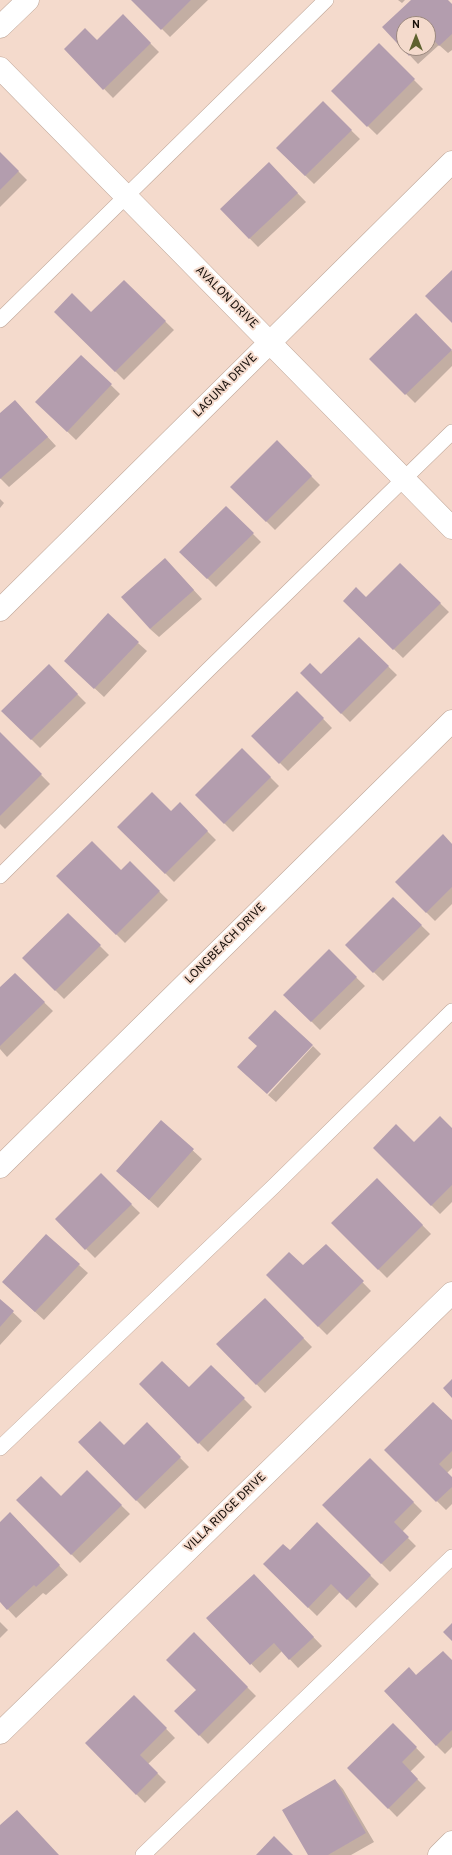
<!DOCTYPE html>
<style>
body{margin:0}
#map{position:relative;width:452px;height:1855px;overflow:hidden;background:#f4dacc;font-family:Overpass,sans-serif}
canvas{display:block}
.north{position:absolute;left:396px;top:16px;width:40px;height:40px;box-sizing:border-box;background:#f4dacc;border:1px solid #9b887e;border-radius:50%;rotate:0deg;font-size:11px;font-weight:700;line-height:16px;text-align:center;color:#160e09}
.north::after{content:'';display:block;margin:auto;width:14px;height:18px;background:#5e622f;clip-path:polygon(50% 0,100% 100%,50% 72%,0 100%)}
</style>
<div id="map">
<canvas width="452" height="1855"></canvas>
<div class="north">N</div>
</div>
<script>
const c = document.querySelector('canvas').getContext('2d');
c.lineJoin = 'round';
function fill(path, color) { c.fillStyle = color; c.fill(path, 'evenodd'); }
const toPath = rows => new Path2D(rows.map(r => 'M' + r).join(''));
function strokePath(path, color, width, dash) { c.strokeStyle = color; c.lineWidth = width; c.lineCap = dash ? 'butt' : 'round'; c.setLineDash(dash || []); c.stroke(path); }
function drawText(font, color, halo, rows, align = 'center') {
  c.font = font + ' Overpass,sans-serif'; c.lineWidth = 4; c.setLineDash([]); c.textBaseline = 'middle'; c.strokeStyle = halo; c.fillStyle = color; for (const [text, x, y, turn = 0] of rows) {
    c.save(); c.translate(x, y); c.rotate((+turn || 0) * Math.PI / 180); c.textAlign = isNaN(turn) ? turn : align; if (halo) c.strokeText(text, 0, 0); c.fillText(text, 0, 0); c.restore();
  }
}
const shadow = toPath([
 [133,0,208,0,170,37],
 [398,0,405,0,402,3],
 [412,0,447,0,452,5,452,50,448,53,439,45,418,64,383,27],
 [404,24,428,24,428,48,404,48],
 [123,16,159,52,113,98,65,49,97,41],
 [379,45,423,89,377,135,332,91],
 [323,103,360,139,314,184,277,148],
 [0,153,27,180,0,207],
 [269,164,306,202,258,247,221,209],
 [124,281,174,330,124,380,56,312,91,314],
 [416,314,452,351,452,366,415,403,371,359],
 [81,356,120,394,76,440,37,402],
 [23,410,56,446,9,487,0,478,0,415],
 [277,442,320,485,275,530,232,487],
 [0,499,4,503,0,508],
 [226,507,261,542,216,587,181,552],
 [165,559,202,599,159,637,150,629],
 [400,564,449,612,403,658,344,601,366,599],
 [359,638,397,675,350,722,301,673,321,676],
 [138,643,147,651,104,697,74,669],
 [49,666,86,703,40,748,3,711],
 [297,692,332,728,288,771,253,736],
 [0,733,50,784,5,829,0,824],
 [242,749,279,786,233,832,196,795],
 [180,804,216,840,174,882,119,827,171,812],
 [452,845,452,904,435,921,396,882],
 [130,863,168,900,125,943,58,876,121,872],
 [393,898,430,934,383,981,346,945],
 [68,914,109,955,64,999,23,958],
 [329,951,365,986,320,1030,285,995],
 [15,974,53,1011,7,1057,0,1049,0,988],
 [313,1046,321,1054,276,1102,268,1095],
 [162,1122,202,1159,158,1208,126,1179],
 [452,1130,452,1202,440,1214,374,1148,414,1143],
 [101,1175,140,1213,95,1258,56,1219],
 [377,1179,431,1234,387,1278,332,1223],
 [326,1245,371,1291,327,1335,267,1275,303,1267],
 [79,1265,88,1273,44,1320,12,1291],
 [265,1299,312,1347,265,1393,218,1344],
 [0,1300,22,1321,0,1345],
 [211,1366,252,1407,208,1452,140,1384,189,1388],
 [452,1422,452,1468,447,1473,452,1478,452,1504,446,1510,385,1450],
 [147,1424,189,1467,145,1509,79,1442,124,1446],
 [370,1459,422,1511,402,1532,416,1546,390,1572,323,1505],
 [87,1472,130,1514,80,1563,18,1500,61,1497],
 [19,1522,68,1575,46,1595,43,1593,16,1618,0,1601,0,1523],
 [317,1523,379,1584,356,1608,340,1592,317,1616,264,1564,290,1551],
 [262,1584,322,1646,298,1668,282,1651,260,1673,207,1618],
 [0,1622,8,1630,0,1638],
 [194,1634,256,1696,208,1744,176,1711,197,1690],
 [452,1661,452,1747,445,1754,436,1745,417,1676],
 [134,1696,175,1738,148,1764,166,1782,145,1803,86,1743],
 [393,1724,425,1757,410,1772,426,1788,397,1817,349,1768],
 [335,1780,343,1789,374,1842,351,1855,309,1855]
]);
const building = toPath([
 [131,0,191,0,161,30],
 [411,0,448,0,452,4,452,34,439,46,430,36,428,38,428,24,404,24,404,48,418,48,409,56,382,27],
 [123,14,151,43,103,90,64,49,85,28,97,40],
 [379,43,415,79,367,127,331,91],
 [323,101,352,130,305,176,276,148],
 [0,152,19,171,0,190],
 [269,162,298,193,249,239,220,209],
 [452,270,452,323,425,296],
 [124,280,166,321,115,372,54,312,72,293,91,312],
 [416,313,452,350,405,395,369,359],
 [81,355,112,384,67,432,35,402],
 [15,400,48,437,0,479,0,413],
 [277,440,312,476,266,522,230,487],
 [226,506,254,533,207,579,179,552],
 [165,558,194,590,150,629,121,597],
 [400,563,441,603,393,650,343,601,356,587,366,597],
 [108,613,139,642,94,689,64,661],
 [359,637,389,666,341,714,300,673,310,663,321,674],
 [49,664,78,694,31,740,1,711],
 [297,691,324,718,279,764,251,736],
 [0,732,42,774,0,816],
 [242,748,271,777,224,824,195,795],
 [152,792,171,811,180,802,208,831,165,874,117,827],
 [443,834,452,844,452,887,426,913,395,882],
 [92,841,121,870,130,861,160,891,116,935,56,876],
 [393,897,422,925,373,973,345,945],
 [68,913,101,945,55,991,22,958],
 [329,949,357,977,311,1022,283,995],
 [15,973,45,1002,0,1046,0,987],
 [275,1010,313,1045,267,1094,237,1067,257,1046,248,1038],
 [440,1116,452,1128,452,1185,431,1206,373,1148,396,1124,414,1142],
 [161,1120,194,1149,149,1200,116,1171],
 [101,1173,132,1204,85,1250,55,1219],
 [377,1178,423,1225,378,1270,331,1223],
 [46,1234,80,1264,35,1312,2,1282],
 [326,1244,364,1281,318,1327,266,1275,289,1252,303,1265],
 [265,1298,304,1338,256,1385,216,1344],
 [0,1299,14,1311,0,1327],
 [162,1361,189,1387,211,1365,245,1398,198,1444,139,1384],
 [452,1379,452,1398,443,1388],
 [433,1402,452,1420,452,1451,439,1464,452,1477,452,1487,436,1502,384,1450],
 [100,1421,124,1445,147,1422,181,1457,136,1501,78,1442],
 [370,1458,414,1502,394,1522,409,1537,381,1564,322,1505],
 [87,1470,122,1505,71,1555,16,1500,41,1476,61,1496],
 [10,1512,60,1565,36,1587,34,1585,7,1610,0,1602,0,1522],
 [317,1522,371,1575,347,1600,331,1584,308,1608,263,1564,283,1544,290,1550],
 [254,1574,314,1637,289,1660,274,1643,250,1665,206,1618],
 [452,1623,452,1641,443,1632],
 [194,1632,248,1687,199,1736,174,1711,196,1690,166,1660],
 [443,1651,452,1660,452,1730,436,1746,384,1691,409,1667,416,1675],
 [134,1695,167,1728,140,1755,158,1773,136,1795,85,1743],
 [393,1723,417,1747,402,1762,418,1779,388,1809,347,1768],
 [335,1779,366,1833,328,1855,308,1855,282,1810],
 [17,1810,59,1855,0,1855,0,1825],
 [274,1836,293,1855,256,1855]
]);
const lane = toPath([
 [0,320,326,0],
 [0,876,208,670,452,432],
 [0,1448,274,1186,452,1011],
 [143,1855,452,1557]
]);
const street = toPath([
 [0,27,28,0],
 [0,68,452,528],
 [0,610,452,162],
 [0,1167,452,721],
 [0,1733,452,1293],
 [439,1855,452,1842]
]);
const streetNames = [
 ["AVALON DRIVE",226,298,45],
 ["LAGUNA DRIVE",226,386,-45],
 ["LONGBEACH DRIVE",226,944,-45],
 ["VILLA RIDGE DRIVE",226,1513,-44]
];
fill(shadow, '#0003');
fill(building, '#b39dae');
strokePath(lane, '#bfa698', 16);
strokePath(street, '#bfa698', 23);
strokePath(lane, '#fff', 15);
strokePath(street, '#fff', 22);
drawText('12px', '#160e09', '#f4dacc', streetNames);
</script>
